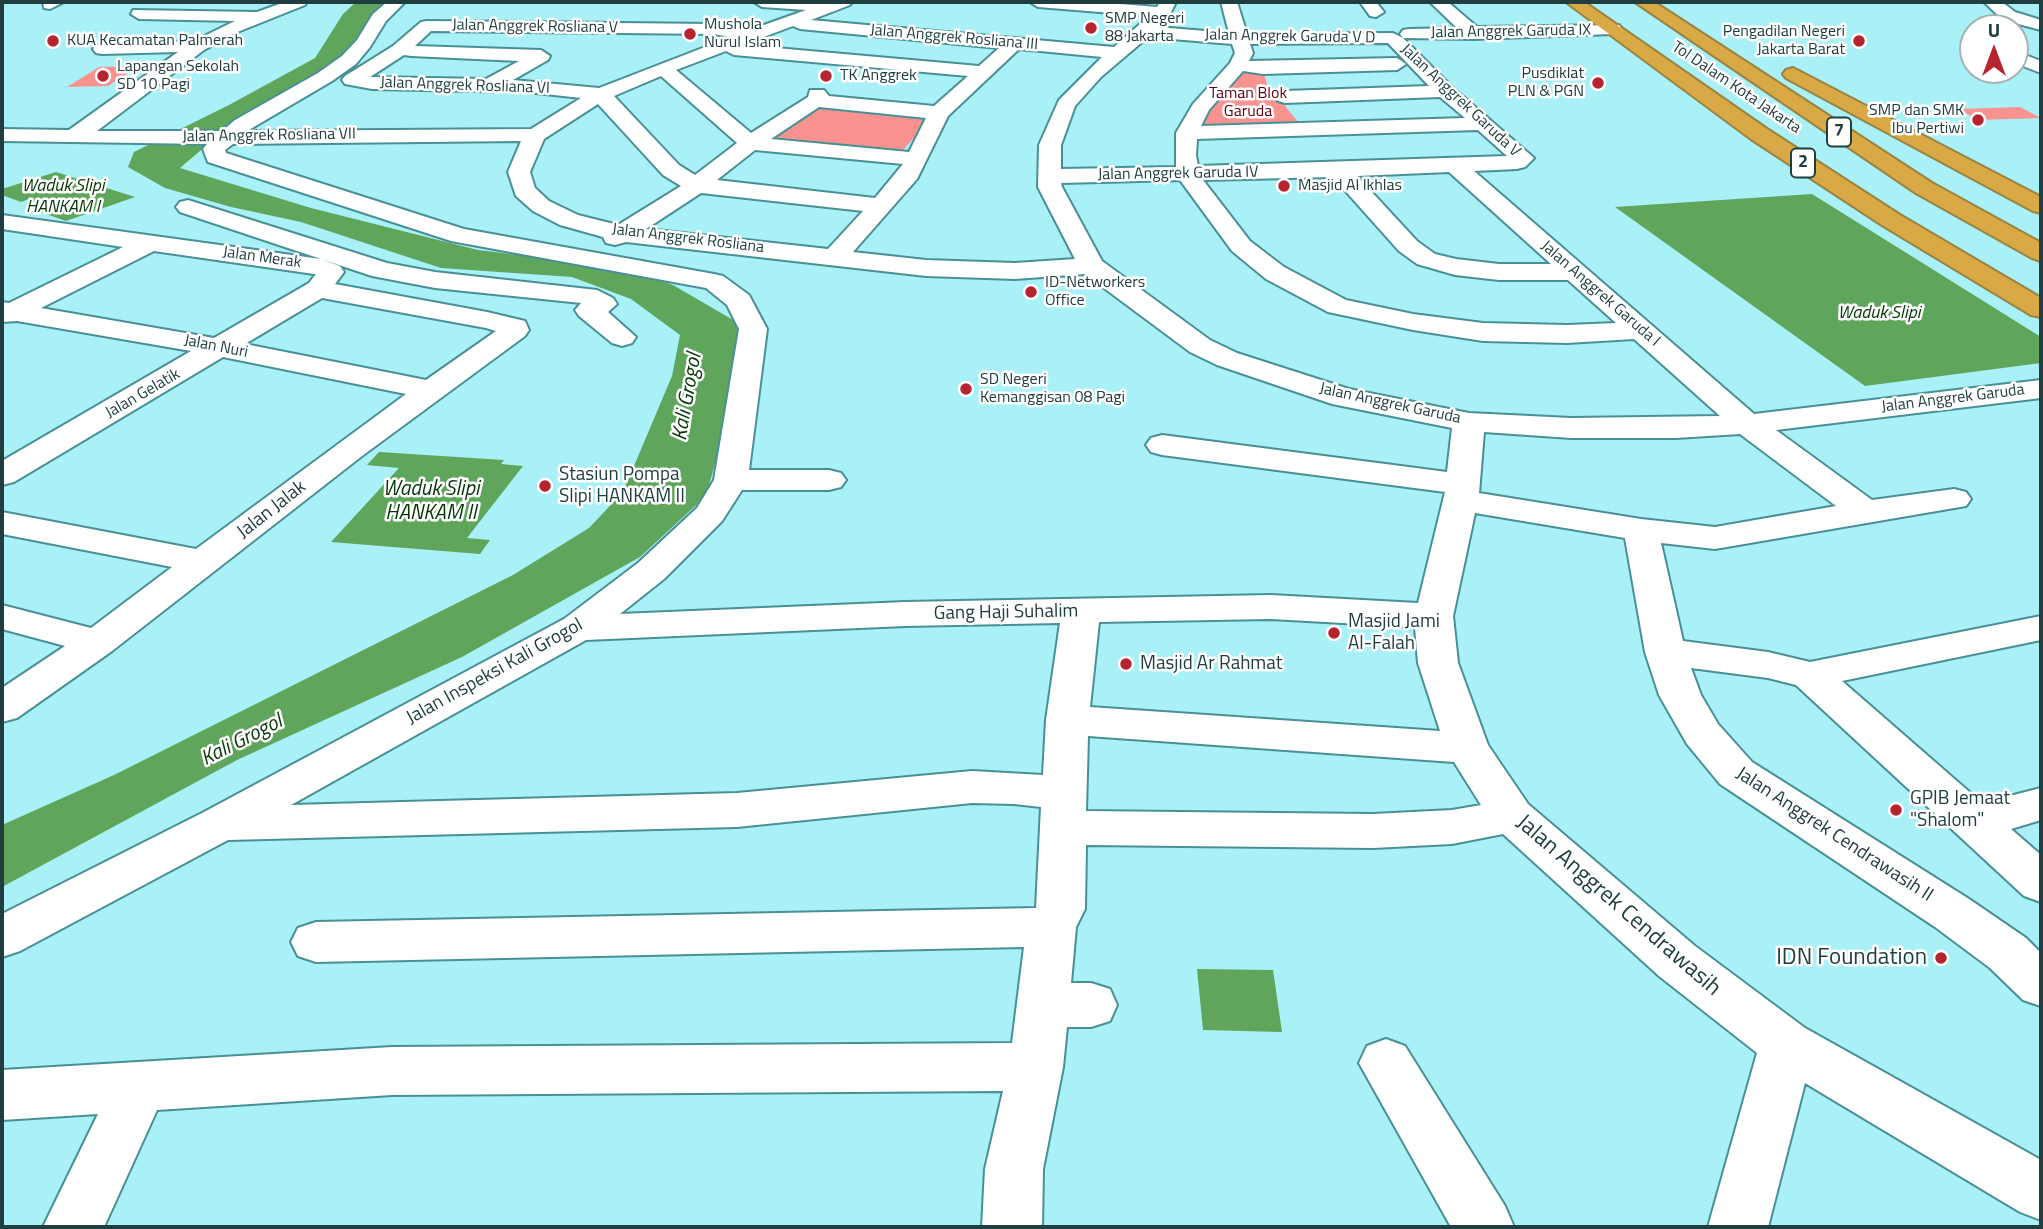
<!DOCTYPE html>
<style>
body{margin:0}
#map{position:relative;width:2043px;height:1229px;overflow:hidden;background:#a9f1f7;font-family:"Titillium Web",sans-serif}
canvas{display:block}
.frame{position:absolute;inset:0;border:4px solid #203e40;pointer-events:none}
.north{position:absolute;left:1959px;top:14px;width:70px;height:70px;box-sizing:border-box;background:#fff;border:2px solid #a6b2b3;border-radius:50%;rotate:0deg;font-size:19px;font-weight:700;line-height:28px;text-align:center;color:#203e40}
.north::after{content:'';display:block;margin:auto;width:24px;height:32px;background:#b62430;clip-path:polygon(50% 0,100% 100%,50% 72%,0 100%)}
</style>
<div id="map">
<canvas width="2043" height="1229"></canvas>
<div class="frame"></div>
<div class="north">U</div>
</div>
<script>
const c = document.querySelector('canvas').getContext('2d');
c.lineJoin = 'round';
function fill(path, color) { c.fillStyle = color; c.fill(path, 'evenodd'); }
const toPath = rows => new Path2D(rows.map(r => 'M' + r).join(''));
function strokePath(path, color, width, dash) { c.strokeStyle = color; c.lineWidth = width; c.lineCap = dash ? 'butt' : 'round'; c.setLineDash(dash || []); c.stroke(path); }
function drawText(font, color, halo, rows, align = 'center') {
  c.font = font + ' "Titillium Web",sans-serif'; c.lineWidth = 5; c.setLineDash([]); c.textBaseline = 'middle'; c.strokeStyle = halo; c.fillStyle = color; for (const [text, x, y, turn = 0] of rows) {
    c.save(); c.translate(x, y); c.rotate((+turn || 0) * Math.PI / 180); c.textAlign = isNaN(turn) ? turn : align; if (halo) c.strokeText(text, 0, 0); c.fillText(text, 0, 0); c.restore();
  }
}
const green = toPath([
 [139,66,108,86,67,87,99,67],
 [1241,66,1262,68,1267,84,1303,128,1197,131],
 [814,105,935,115,903,150,774,139],
 [2020,107,2041,118,1978,120,1958,109]
]);
const water = toPath([
 [356,2,384,2,353,55,228,127,180,168,311,208,478,250,626,268,673,285,752,331,706,496,640,557,462,657,237,760,2,887,2,825,114,775,513,575,589,528,623,492,672,376,680,335,631,299,572,277,441,268,301,222,231,207,165,188,128,167,134,152,229,105,315,58,343,14],
 [56,172,135,197,66,221,32,209,29,199,21,202,2,195,2,189],
 [1812,194,2041,337,2041,363,1865,386,1615,207],
 [379,452,504,460,501,464,523,466,467,538,490,540,480,554,331,542,399,468,367,465],
 [1197,969,1273,970,1282,1032,1203,1030]
]);
const minor = toPath([
 [43,2,64,2,50,9,44,8,43,2],
 [285,2,307,2,305,5,235,33,204,50,97,131,222,131,235,120,318,73,342,56,357,40,373,14,387,2,405,2,386,21,370,47,356,64,332,81,247,131,531,129,581,98,527,92,372,89,345,84,342,80,345,76,393,46,421,22,427,21,713,24,750,30,806,10,762,7,754,2,852,2,850,5,811,20,1114,47,1149,16,1038,7,1030,2,1097,2,1157,7,1160,2,1176,2,1169,16,1158,27,1229,33,1221,2,1237,2,1247,34,1393,33,1403,38,1400,34,1403,30,1409,29,1457,28,1430,2,1448,2,1477,27,1619,25,1622,29,1619,33,1613,34,1474,39,1403,38,1452,87,1534,158,1525,167,1517,169,1474,171,1754,414,2041,380,2041,398,1776,430,1872,500,1954,489,1966,492,1971,499,1966,506,1715,549,1661,543,1683,641,1768,652,1810,662,2041,616,2041,640,1842,681,1982,803,2041,788,2041,820,2011,829,2041,855,2041,902,2024,896,1796,685,1768,678,1691,668,1701,695,1718,724,1752,762,1969,899,2026,938,2041,953,2041,1006,2023,1000,1990,968,1935,927,1720,784,1687,744,1659,695,1645,652,1625,538,1475,513,1453,616,1458,663,1488,745,1528,804,1695,946,1805,1028,2041,1160,2041,1220,2020,1212,1805,1083,1768,1227,1708,1227,1757,1053,1659,976,1503,834,1452,844,1373,848,1086,845,1085,909,1076,927,1071,983,1091,983,1110,989,1117,1005,1110,1021,1091,1027,1067,1027,1063,1067,1043,1169,1042,1227,982,1227,985,1169,1003,1091,392,1095,157,1110,104,1227,43,1227,98,1114,2,1120,2,1070,392,1047,1012,1043,1024,947,316,962,298,956,291,942,298,928,316,922,1036,908,1041,807,1014,804,972,803,737,827,228,840,20,951,2,957,2,914,204,812,564,619,638,563,697,508,714,480,739,329,727,305,706,288,451,241,208,162,203,149,207,144,2,141,2,129,69,130,178,52,102,54,96,53,93,49,96,45,194,41,235,21,139,19,131,14,133,10,257,12,285,2],
 [793,26,800,29,999,48,979,66,742,45,793,26],
 [431,31,713,34,731,37,599,88,513,80,548,60,550,56,541,50,415,46,431,31],
 [1148,37,1232,44,1235,53,1230,63,1193,104,1176,133,1176,167,1061,169,1061,145,1075,106,1101,77,1148,37],
 [1388,43,1429,86,1285,91,1278,93,1275,97,1278,101,1285,103,1440,97,1465,118,1201,126,1209,110,1243,71,1263,74,1397,70,1406,64,1397,58,1249,61,1253,53,1250,44,1388,43],
 [1019,49,1102,57,1059,100,1039,145,1038,187,1075,259,1015,263,926,260,853,252,917,179,948,116,1019,49],
 [726,51,734,55,968,76,934,106,829,96,824,90,810,90,808,97,751,133,676,70,726,51],
 [404,55,411,56,519,61,486,79,370,77,404,55],
 [661,76,737,143,695,175,679,165,614,96,661,76],
 [598,104,663,175,681,186,618,225,578,215,549,201,535,188,530,172,544,139,598,104],
 [819,107,926,118,909,152,771,139,819,107],
 [1478,130,1507,156,1198,166,1196,155,1197,139,1478,130],
 [521,141,508,172,516,196,533,211,560,225,603,237,606,243,615,245,626,242,926,276,1015,279,1085,274,1190,352,1217,365,1332,404,1452,428,1447,472,1162,435,1151,438,1146,445,1151,452,1162,455,1445,492,1418,603,1271,595,905,602,620,614,664,579,722,521,742,490,829,490,841,487,846,480,841,473,829,470,749,470,767,329,749,295,723,276,714,274,464,229,226,153,225,150,233,144,521,141],
 [755,150,903,164,875,198,717,180,755,150],
 [1449,172,1551,264,1499,264,1456,259,1435,254,1417,241,1357,176,1449,172],
 [1333,177,1399,251,1417,264,1455,275,1499,280,1568,280,1616,323,1567,325,1483,323,1413,314,1346,300,1284,267,1250,241,1203,180,1333,177],
 [1180,180,1232,251,1266,279,1328,312,1413,330,1483,341,1567,343,1634,339,1720,416,1571,418,1469,413,1349,389,1237,353,1210,340,1102,261,1062,187,1061,183,1180,180],
 [701,193,863,211,828,249,646,229,701,193],
 [1484,432,1571,438,1676,438,1740,434,1836,506,1715,527,1641,519,1479,493,1484,432],
 [1271,619,1415,627,1418,663,1440,731,1090,707,1099,622,1271,619],
 [1060,623,1046,720,1043,775,972,771,737,793,291,805,586,640,905,626,1060,623],
 [1088,736,1454,762,1481,805,1452,810,1373,814,1086,811,1088,736],
 [1360,2,1376,2,1384,12,1376,17,1370,16,1360,2],
 [1984,2,2002,2,2015,12,2041,20,2041,30,2003,20,1984,2],
 [1973,34,1973,45,1967,44,1964,39,1973,34],
 [2015,51,2041,61,2041,73,2015,63,2015,51],
 [188,200,387,263,435,272,597,290,613,298,617,304,608,312,636,337,632,343,622,346,612,343,579,316,575,310,581,303,435,288,372,276,180,212,176,207,180,202,188,200],
 [2,215,321,259,340,266,344,272,335,284,487,312,525,321,529,330,525,336,362,456,112,651,17,718,2,722,2,688,65,646,2,629,2,605,91,628,172,567,2,534,2,512,196,549,406,394,223,357,14,482,2,485,2,461,191,351,17,321,2,322,2,302,9,303,123,247,2,229,2,215],
 [154,251,314,274,316,274,309,283,214,338,41,308,154,251],
 [322,298,486,328,496,331,426,380,245,344,322,298],
 [1386,1039,1405,1046,1505,1206,1514,1227,1451,1227,1359,1063,1367,1046,1386,1039]
]);
const highway = toPath([
 [1566,2,1584,2,1767,129,1900,215,2041,298,2041,317,2031,315,1882,225,1751,139,1566,2],
 [1635,2,1654,2,1932,183,2041,243,2041,261,2032,258,1916,193,1635,2],
 [1793,68,2041,197,2041,213,2033,211,1786,78,1783,74,1786,70,1793,68]
]);
const markers = [
 [1091,28,7,"#b62430"],
 [690,34,7,"#b62430"],
 [53,41,7,"#b62430"],
 [1859,41,7,"#b62430"],
 [103,76,7,"#b62430"],
 [826,76,7,"#b62430"],
 [1598,83,7,"#b62430"],
 [1978,120,7,"#b62430"],
 [1284,186,7,"#b62430"],
 [1031,292,7,"#b62430"],
 [966,389,7,"#b62430"],
 [545,486,7,"#b62430"],
 [1334,633,7,"#b62430"],
 [1126,664,7,"#b62430"],
 [1896,810,7,"#b62430"],
 [1941,958,7,"#b62430"]
];
const farPoinames = [
 ["SMP Negeri",1105,19],
 ["88 Jakarta",1105,37],
 ["Mushola",704,25],
 ["Nurul Islam",704,43],
 ["Pengadilan Negeri",1845,32,"right"],
 ["Jakarta Barat",1845,50,"right"],
 ["KUA Kecamatan Palmerah",67,41],
 ["Lapangan Sekolah",117,67],
 ["SD 10 Pagi",117,85],
 ["Pusdiklat",1584,74,"right"],
 ["PLN & PGN",1584,92,"right"],
 ["TK Anggrek",840,76],
 ["SMP dan SMK",1964,111,"right"],
 ["Ibu Pertiwi",1964,129,"right"],
 ["Masjid Al Ikhlas",1298,186],
 ["ID-Networkers",1045,283],
 ["Office",1045,301],
 ["SD Negeri",980,380],
 ["Kemanggisan 08 Pagi",980,398]
];
const farStreetnames = [
 ["Jalan Anggrek Rosliana V",535,27,1],
 ["Jalan Anggrek Garuda IX",1511,32,-1],
 ["Jalan Anggrek Garuda V D",1290,37,1],
 ["Jalan Anggrek Rosliana III",954,38,5],
 ["Jalan Anggrek Rosliana VI",465,86,2],
 ["Tol Dalam Kota Jakarta",1736,88,34],
 ["Jalan Anggrek Garuda V",1460,101,43],
 ["Jalan Anggrek Rosliana VII",269,136,-1],
 ["Jalan Anggrek Garuda IV",1178,174,-1],
 ["Jalan Anggrek Rosliana",688,239,7],
 ["Jalan Merak",262,258,8],
 ["Jalan Anggrek Garuda I",1600,294,41],
 ["Jalan Nuri",216,347,11],
 ["Jalan Gelatik",143,394,-30],
 ["Jalan Anggrek Garuda",1953,399,-7],
 ["Jalan Anggrek Garuda",1390,404,12]
];
const farParknames = [
 ["Taman Blok",1248,94],
 ["Garuda",1248,112]
];
const shields = [
 [1839,132,24],
 [1803,163,24]
];
const shieldNames = [
 ["7",1839,132],
 ["2",1803,163]
];
const farWaternames = [
 ["Waduk Slipi",63,187],
 ["HANKAM I",63,208],
 ["Waduk Slipi",1879,314]
];
const poiNames = [
 ["Stasiun Pompa",559,475],
 ["Slipi HANKAM II",559,497],
 ["Masjid Jami",1348,622],
 ["Al-Falah",1348,644],
 ["Masjid Ar Rahmat",1140,664],
 ["GPIB Jemaat",1910,799],
 ["\"Shalom\"",1910,821]
];
const streetNames = [
 ["Jalan Jalak",272,510,-38],
 ["Gang Haji Suhalim",1006,613,-1],
 ["Jalan Inspeksi Kali Grogol",495,672,-29],
 ["Jalan Anggrek Cendrawasih II",1834,835,33]
];
const waterNames = [
 ["Kali Grogol",688,397,-80],
 ["Waduk Slipi",431,490],
 ["HANKAM II",431,514],
 ["Kali Grogol",242,741,-27]
];
const nearStreetnames = [
 ["Jalan Anggrek Cendrawasih",1618,906,41]
];
const nearPoinames = [
 ["IDN Foundation",1927,958]
];
fill(green, '#fa938f');
fill(water, '#60a55c');
strokePath(minor, '#499096', 4);
strokePath(highway, '#988443', 4);
fill(minor, '#fff');
fill(highway, '#d9a945');
for (const [x, y, r, color] of markers) { const dot = new Path2D(); dot.arc(x, y, r, 0, 2 * Math.PI); c.fillStyle = color; c.fill(dot); strokePath(dot, '#fff', 2.5); }
drawText('16px', '#203e40', '#fff', farPoinames, 'left');
drawText('16px', '#203e40', '#fff', farStreetnames);
drawText('16px', '#60000e', '#fff', farParknames);
for (const [x, y, w] of shields) { const box = new Path2D(); box.roundRect(x - w / 2, y - 14.5, w, 29, 5); c.fillStyle = '#fff'; c.fill(box); strokePath(box, '#203e40', 2); }
drawText('bold 18px', '#203e40', null, shieldNames);
drawText('italic 18px', '#063806', '#fff', farWaternames);
drawText('19px', '#203e40', '#fff', poiNames, 'left');
drawText('19px', '#203e40', '#fff', streetNames);
drawText('italic 21px', '#063806', '#fff', waterNames);
drawText('23px', '#203e40', '#fff', nearStreetnames);
drawText('23px', '#203e40', '#fff', nearPoinames, 'right');
</script>
